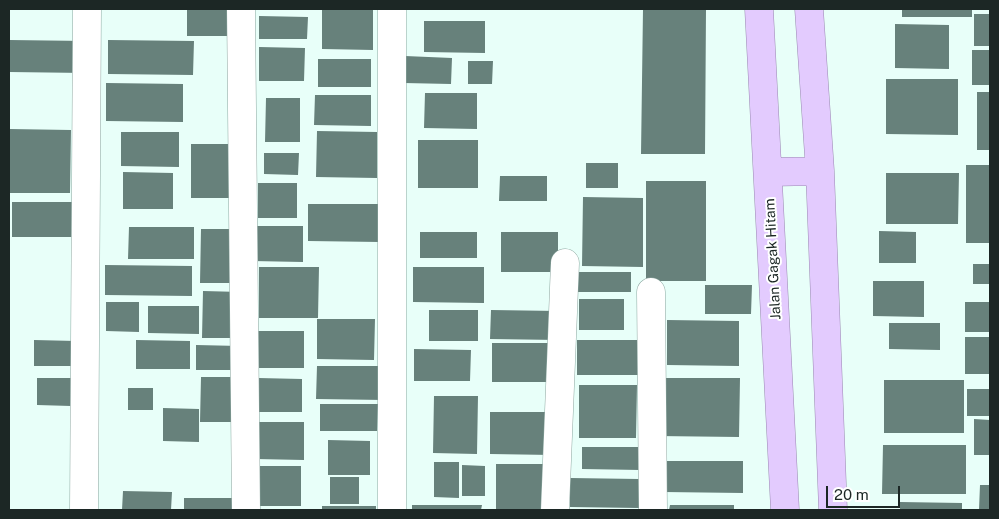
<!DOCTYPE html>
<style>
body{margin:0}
#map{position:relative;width:999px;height:519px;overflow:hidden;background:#e8fff9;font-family:"Public Sans",sans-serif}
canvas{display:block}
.frame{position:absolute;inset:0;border:10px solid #1c2725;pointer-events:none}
.scale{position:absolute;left:826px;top:486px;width:74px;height:22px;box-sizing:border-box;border:2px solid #1c2725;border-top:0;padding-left:6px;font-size:15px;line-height:18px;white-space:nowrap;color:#1c2725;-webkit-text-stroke:4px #fff;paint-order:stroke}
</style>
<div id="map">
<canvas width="999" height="519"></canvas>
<div class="frame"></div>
<div class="scale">20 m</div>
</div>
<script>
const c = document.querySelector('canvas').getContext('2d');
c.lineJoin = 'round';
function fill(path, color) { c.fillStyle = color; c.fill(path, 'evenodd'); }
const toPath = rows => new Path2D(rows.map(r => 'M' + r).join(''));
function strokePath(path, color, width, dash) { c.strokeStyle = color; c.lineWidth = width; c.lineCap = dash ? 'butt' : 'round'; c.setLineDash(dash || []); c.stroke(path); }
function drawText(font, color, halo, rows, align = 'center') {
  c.font = font + ' "Public Sans",sans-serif'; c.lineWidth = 4; c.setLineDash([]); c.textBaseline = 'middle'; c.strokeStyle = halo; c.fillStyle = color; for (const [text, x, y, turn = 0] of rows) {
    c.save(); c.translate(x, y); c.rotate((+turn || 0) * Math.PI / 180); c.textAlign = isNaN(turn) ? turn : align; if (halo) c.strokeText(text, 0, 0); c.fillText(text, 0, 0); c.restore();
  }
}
const building = toPath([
 [322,9,373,9,373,50,322,49],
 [643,9,706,9,705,154,641,154],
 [902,9,972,9,972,17,902,17],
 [187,10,228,10,228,36,187,36],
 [974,14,990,14,990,46,974,46],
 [259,16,308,17,307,39,259,39],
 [424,21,485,21,485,53,424,52],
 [895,24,949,25,949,69,895,68],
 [9,40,87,41,86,73,9,72],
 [108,40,194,41,193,75,108,74],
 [259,47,305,48,304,81,259,81],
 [972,50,990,50,990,85,972,85],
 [405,56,452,58,451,84,404,83],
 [318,59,371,59,371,87,318,87],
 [468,61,493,61,492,84,468,84],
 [886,79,958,79,958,135,886,134],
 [106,83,183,84,183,122,106,121],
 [977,92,990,92,990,150,977,150],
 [425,93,477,93,477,129,424,128],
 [315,95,371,95,371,126,314,125],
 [266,98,300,98,300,142,265,142],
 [9,129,71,130,70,193,9,193],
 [317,131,377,132,377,178,316,177],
 [121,132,179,132,179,167,121,166],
 [418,140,478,140,478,188,418,188],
 [191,144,232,144,232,198,191,198],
 [264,153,299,153,298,175,264,174],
 [586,163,618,163,618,188,586,188],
 [966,165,990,165,990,243,966,243],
 [123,172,173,173,173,209,123,209],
 [886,173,959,173,958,224,886,224],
 [500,176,547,176,547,201,499,201],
 [646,181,706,181,706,281,646,281],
 [258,183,297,183,297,218,258,218],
 [583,197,643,198,643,267,582,266],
 [12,202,75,202,75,237,12,237],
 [308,204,381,204,380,242,308,241],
 [253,226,303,226,303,262,252,261],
 [129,227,194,227,194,259,128,259],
 [201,229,234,229,234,283,200,283],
 [879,231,916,232,916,263,879,263],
 [420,232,477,232,477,258,420,258],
 [501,232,558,232,558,272,501,272],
 [973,264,990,264,990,284,973,284],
 [105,265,192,266,192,296,105,295],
 [259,267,319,267,318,318,259,318],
 [413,267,484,267,484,303,413,302],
 [577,272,631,272,631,292,577,292],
 [873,281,924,281,924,317,873,316],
 [705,285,752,285,751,314,705,314],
 [203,291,241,292,241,338,202,338],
 [579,299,624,299,624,330,579,330],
 [106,302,139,302,139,332,106,331],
 [965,302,990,302,990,332,965,332],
 [148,306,199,306,199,334,148,333],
 [429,310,478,310,478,341,429,341],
 [491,310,558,311,558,340,490,339],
 [317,319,375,319,374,360,317,359],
 [667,320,739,321,739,366,667,365],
 [889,323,940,323,940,350,889,349],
 [258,331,304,331,304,368,258,368],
 [965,337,990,337,990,374,965,374],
 [34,340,76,341,76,366,34,366],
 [136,340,190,341,190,369,136,369],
 [577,340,641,340,641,375,577,375],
 [492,343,554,343,554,382,492,382],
 [196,345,240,346,240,370,196,370],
 [414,349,471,350,470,381,414,381],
 [317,366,384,366,384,400,316,399],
 [201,377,239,377,239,422,200,422],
 [37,378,71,378,71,406,37,405],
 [258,378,302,379,302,412,258,412],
 [658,378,740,378,739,437,657,436],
 [884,380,964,380,964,433,884,433],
 [579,385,637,385,636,438,579,438],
 [128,388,153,388,153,410,128,410],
 [967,389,990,389,990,416,967,416],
 [434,396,478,396,477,454,433,453],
 [320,404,378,404,377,431,320,431],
 [163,408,199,409,199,442,163,441],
 [490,412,553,412,552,455,490,454],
 [974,419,990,420,990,455,974,455],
 [256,422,304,422,304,460,256,459],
 [328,440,370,441,370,475,328,475],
 [883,445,966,445,966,494,882,494],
 [582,447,641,447,640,470,582,469],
 [664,461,743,461,743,493,664,492],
 [434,462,459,462,459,498,434,497],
 [496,464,547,464,546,510,496,510],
 [462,465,485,466,485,496,462,496],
 [256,466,301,466,301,506,256,506],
 [330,477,359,477,359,504,330,504],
 [570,478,639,479,639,508,570,507],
 [980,485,990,485,990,510,979,510],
 [123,491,172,492,171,510,122,510],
 [184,498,235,498,235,510,184,510],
 [900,502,962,503,962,510,900,510],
 [412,505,482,505,481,510,412,510],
 [670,505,734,505,734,510,669,510],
 [322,506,376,506,376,510,322,510]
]);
const minor = toPath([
 [241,9,246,510],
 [392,9,392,510],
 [651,292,653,510],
 [84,510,87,9],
 [555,510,565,263]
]);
const trunk = toPath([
 [759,9,785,510],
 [809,9,820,171,833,510],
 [769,172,820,171]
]);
const streetNames = [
 ["Jalan Gagak Hitam",773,259,-93]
];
fill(building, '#67817b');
strokePath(minor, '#8ca7a0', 29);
strokePath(trunk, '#9989b1', 29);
strokePath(minor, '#fff', 28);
strokePath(trunk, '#e3cbfe', 28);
drawText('14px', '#1c2725', '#fff', streetNames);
</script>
